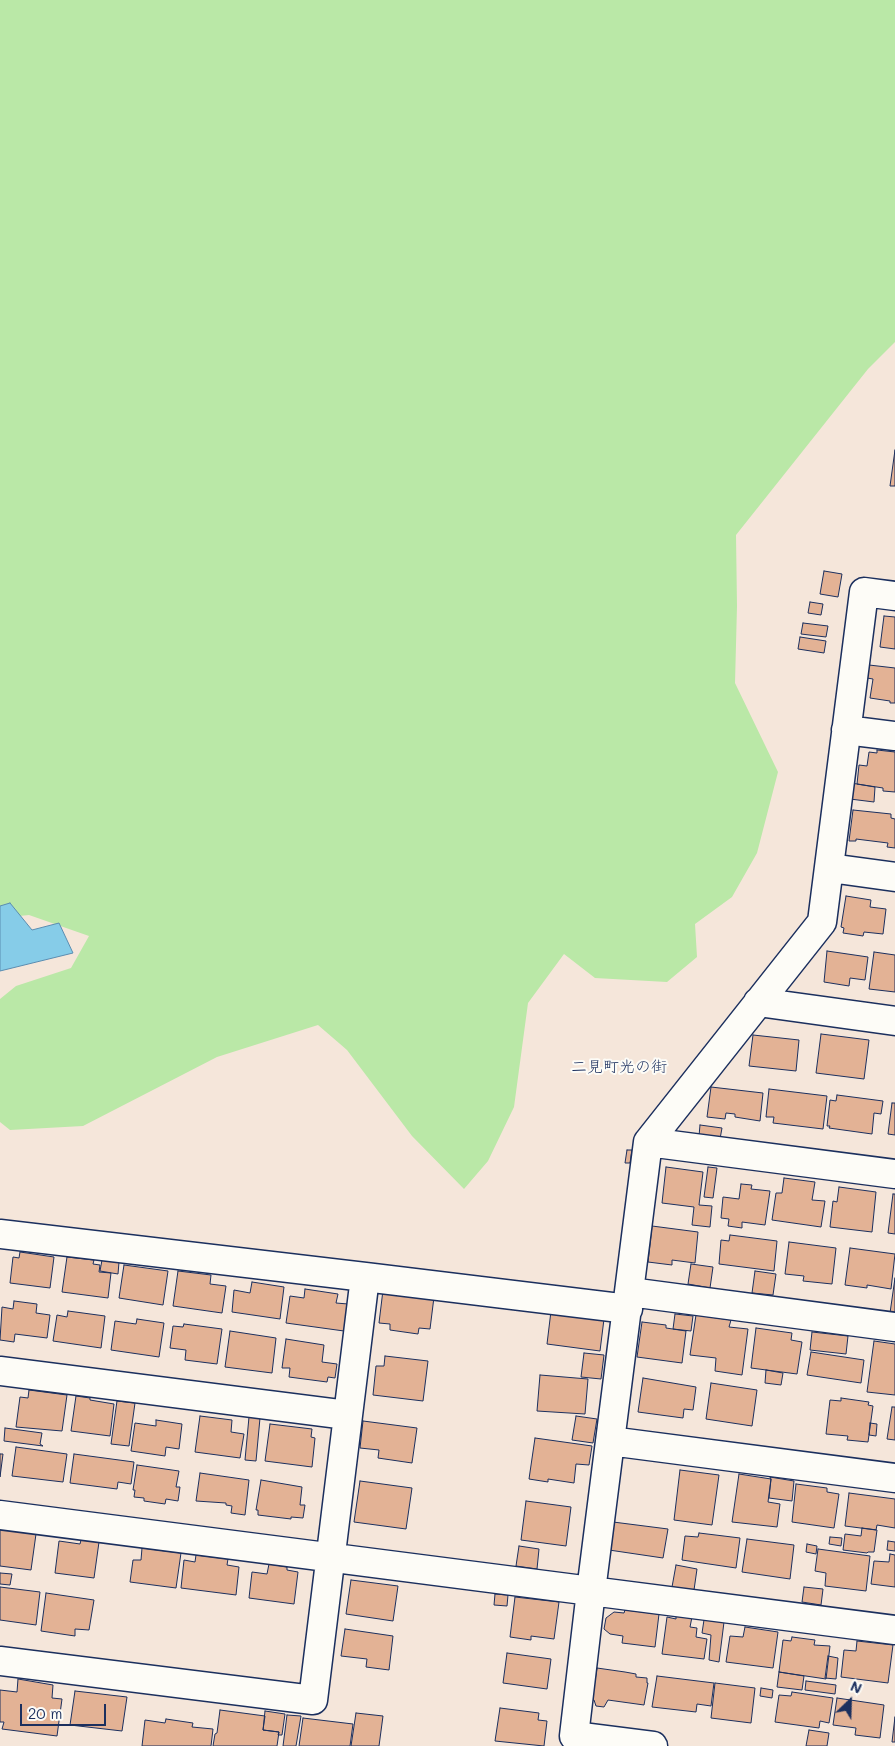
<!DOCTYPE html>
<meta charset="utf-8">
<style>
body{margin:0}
#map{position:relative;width:895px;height:1746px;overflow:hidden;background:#f5e6da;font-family:Mali,sans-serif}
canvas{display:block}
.north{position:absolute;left:825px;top:1676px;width:50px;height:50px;-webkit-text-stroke:4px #fdfcf7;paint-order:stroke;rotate:24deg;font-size:14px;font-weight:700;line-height:20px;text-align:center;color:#1b2f5e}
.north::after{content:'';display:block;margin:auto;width:18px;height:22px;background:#1b2f5e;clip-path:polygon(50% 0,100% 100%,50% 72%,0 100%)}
.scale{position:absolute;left:20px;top:1704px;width:86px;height:22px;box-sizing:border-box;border:2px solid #1b2f5e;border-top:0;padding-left:6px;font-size:15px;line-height:18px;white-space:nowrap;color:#1b2f5e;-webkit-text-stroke:4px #fdfcf7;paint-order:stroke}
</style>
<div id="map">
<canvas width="895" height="1746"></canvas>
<div class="north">N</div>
<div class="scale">20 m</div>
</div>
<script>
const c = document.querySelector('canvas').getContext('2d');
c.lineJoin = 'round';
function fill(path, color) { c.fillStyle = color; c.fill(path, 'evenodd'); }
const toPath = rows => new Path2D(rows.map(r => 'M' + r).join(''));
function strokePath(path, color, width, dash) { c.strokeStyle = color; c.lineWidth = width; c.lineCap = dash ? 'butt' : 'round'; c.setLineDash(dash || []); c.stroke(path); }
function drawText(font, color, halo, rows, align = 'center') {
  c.font = font + ' Mali,"Klee One",sans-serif'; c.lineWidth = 4; c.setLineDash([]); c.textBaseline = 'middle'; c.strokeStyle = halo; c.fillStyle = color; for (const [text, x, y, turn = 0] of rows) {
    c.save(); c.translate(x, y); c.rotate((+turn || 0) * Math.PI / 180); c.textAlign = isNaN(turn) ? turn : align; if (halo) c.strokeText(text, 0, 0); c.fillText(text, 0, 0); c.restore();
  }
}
const green = toPath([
 [0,0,895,0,895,342,868,369,736,535,737,606,735,683,778,772,757,853,732,897,695,924,697,957,667,982,595,978,564,954,528,1003,514,1107,488,1161,464,1189,412,1136,347,1050,318,1025,217,1057,83,1126,10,1130,0,1122,0,999,16,986,71,968,89,936,29,915,0,918]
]);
const water = toPath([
 [10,903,32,930,59,923,73,953,0,971,0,906,10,903]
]);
const building = toPath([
 [895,450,895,486,890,486,895,450],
 [824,571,842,574,838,597,820,594,824,571],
 [810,602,823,604,821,615,808,613,810,602],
 [884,616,895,617,895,649,880,647,884,616],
 [803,623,828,626,826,637,801,634,803,623],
 [800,637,826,641,824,653,798,649,800,637],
 [869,665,895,668,895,703,890,703,890,701,870,698,873,679,867,678,869,665],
 [877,750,895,752,895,792,883,791,883,788,857,784,859,765,867,766,869,752,877,753,877,750],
 [851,783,875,787,874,802,850,799,851,783],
 [853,810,891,814,891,818,895,819,895,848,887,847,888,843,856,839,856,841,849,841,853,810],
 [846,896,871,900,870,907,886,909,883,934,864,932,863,936,843,933,844,928,841,927,846,896],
 [827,951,868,957,865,980,850,978,849,986,824,982,827,951],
 [874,952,895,955,895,992,869,989,874,952],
 [821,1034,869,1040,864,1079,816,1073,821,1034],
 [753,1035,799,1040,796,1071,749,1066,753,1035],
 [711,1087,763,1093,760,1121,735,1117,735,1114,726,1113,725,1119,707,1117,711,1087],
 [769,1089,827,1096,823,1129,773,1123,774,1117,766,1117,769,1089],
 [837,1095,883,1101,881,1114,874,1113,872,1134,829,1128,830,1126,827,1126,830,1100,836,1101,837,1095],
 [892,1103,895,1103,895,1135,888,1134,892,1103],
 [700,1125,722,1128,720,1139,699,1136,700,1125],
 [627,1150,632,1150,630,1163,625,1163,627,1150],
 [666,1167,703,1172,699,1205,712,1206,710,1227,692,1225,694,1207,662,1203,666,1167],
 [708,1167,717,1168,713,1198,704,1197,708,1167],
 [784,1178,815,1182,812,1200,825,1201,821,1227,772,1220,776,1193,782,1193,784,1178],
 [741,1184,752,1185,751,1189,770,1191,765,1225,742,1222,742,1228,728,1226,729,1219,721,1218,723,1197,739,1199,741,1184],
 [839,1187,876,1192,872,1232,830,1227,833,1201,837,1202,839,1187],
 [893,1194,895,1194,895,1234,888,1233,893,1194],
 [652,1226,698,1232,695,1263,672,1260,672,1265,648,1262,652,1226],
 [730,1235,777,1241,774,1271,719,1264,721,1240,729,1241,730,1235],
 [789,1242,836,1248,832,1284,803,1281,804,1276,785,1274,789,1242],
 [850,1248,895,1254,891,1289,867,1285,867,1288,845,1285,850,1248],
 [20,1252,54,1257,50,1288,10,1283,13,1257,19,1258,20,1252],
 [67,1257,94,1260,93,1264,100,1265,99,1272,111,1273,108,1298,62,1292,67,1257],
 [102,1260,119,1262,118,1274,100,1271,102,1260],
 [691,1264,713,1267,710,1288,688,1284,691,1264],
 [124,1265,168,1271,163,1305,119,1298,124,1265],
 [178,1271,211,1275,210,1284,226,1286,222,1313,173,1306,178,1271],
 [755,1271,776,1274,773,1295,752,1293,755,1271],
 [895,1278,895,1313,890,1313,895,1278],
 [252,1282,284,1287,280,1319,232,1312,234,1290,250,1293,252,1282],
 [305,1289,338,1294,336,1303,348,1304,344,1331,286,1323,290,1296,304,1298,305,1289],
 [383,1290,434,1297,430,1329,419,1328,418,1334,390,1330,390,1324,379,1323,383,1290],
 [14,1301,37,1304,36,1313,50,1315,47,1338,15,1334,14,1342,0,1340,2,1307,13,1309,14,1301],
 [68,1311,105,1316,101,1348,53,1341,57,1315,67,1317,68,1311],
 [551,1311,604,1319,600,1351,547,1344,551,1311],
 [675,1314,693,1316,691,1331,673,1329,675,1314],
 [696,1315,731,1320,729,1327,748,1329,742,1375,715,1371,716,1358,690,1355,696,1315],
 [137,1319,164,1323,159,1357,111,1350,115,1321,136,1324,137,1319],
 [642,1322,666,1325,666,1328,686,1331,682,1363,637,1357,642,1322],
 [184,1324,222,1329,217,1364,185,1360,186,1350,170,1348,173,1326,183,1327,184,1324],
 [756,1328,792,1333,791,1340,802,1342,797,1374,751,1368,756,1328],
 [230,1331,276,1338,272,1373,225,1367,230,1331],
 [812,1332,848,1336,846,1354,810,1350,812,1332],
 [286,1339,324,1345,322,1362,337,1364,335,1378,328,1377,327,1382,289,1377,290,1368,282,1368,286,1339],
 [874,1341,895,1344,895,1395,867,1392,874,1341],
 [811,1352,864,1360,861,1383,807,1375,811,1352],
 [584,1353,604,1355,601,1379,581,1377,584,1353],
 [385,1356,428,1361,423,1401,373,1395,376,1366,384,1366,385,1356],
 [766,1370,783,1373,781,1385,765,1383,766,1370],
 [540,1375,588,1379,585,1414,537,1411,540,1375],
 [643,1378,696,1387,693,1410,684,1409,683,1418,638,1412,643,1378],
 [711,1383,757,1390,752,1426,706,1419,711,1383],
 [29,1390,67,1395,62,1431,16,1427,20,1397,28,1398,29,1390],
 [76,1396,90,1398,90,1400,114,1404,110,1436,71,1431,76,1396],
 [841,1398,869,1402,868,1405,873,1406,868,1442,847,1440,848,1436,826,1434,830,1400,841,1401,841,1398],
 [117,1401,135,1403,129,1446,111,1444,117,1401],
 [892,1407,895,1407,895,1440,887,1439,892,1407],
 [200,1416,232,1420,231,1432,244,1434,240,1458,195,1452,200,1416],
 [576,1416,597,1419,593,1443,572,1440,576,1416],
 [249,1417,260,1418,256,1461,245,1460,249,1417],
 [156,1420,182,1424,179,1449,166,1447,165,1456,131,1451,135,1423,156,1426,156,1420],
 [363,1421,417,1428,412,1463,378,1458,379,1450,360,1448,363,1421],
 [870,1423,877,1424,876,1436,869,1435,870,1423],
 [270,1424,312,1429,311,1437,315,1438,312,1467,265,1461,270,1424],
 [5,1428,42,1433,40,1444,43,1446,4,1441,5,1428],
 [535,1438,592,1446,589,1465,576,1464,574,1483,548,1479,548,1482,529,1479,535,1438],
 [16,1447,67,1454,63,1482,12,1476,16,1447],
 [0,1454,3,1454,0,1477,0,1454],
 [74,1454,134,1462,131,1484,118,1482,117,1489,70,1483,74,1454],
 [137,1465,179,1471,176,1487,180,1487,178,1501,166,1499,165,1504,144,1501,144,1498,134,1497,135,1490,133,1490,137,1465],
 [680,1470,719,1475,712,1525,674,1520,680,1470],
 [200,1473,249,1480,245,1515,231,1513,232,1506,226,1505,226,1503,196,1501,200,1473],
 [739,1474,771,1479,768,1502,780,1504,777,1527,732,1522,739,1474],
 [770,1477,794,1481,792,1501,769,1498,771,1479,770,1477],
 [261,1480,302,1487,300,1505,305,1505,303,1518,291,1517,291,1519,258,1515,258,1510,256,1510,261,1480],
 [360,1481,412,1488,406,1529,354,1522,360,1481],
 [796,1484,827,1488,827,1492,839,1494,834,1528,792,1522,796,1484],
 [849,1493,895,1499,895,1528,877,1525,876,1530,845,1526,849,1493],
 [526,1501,571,1507,566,1546,521,1540,526,1501],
 [613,1522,668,1529,663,1558,609,1550,613,1522],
 [862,1528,877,1530,874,1552,868,1552,867,1553,843,1550,845,1534,861,1536,862,1528],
 [0,1529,36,1534,31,1570,0,1566,0,1529],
 [699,1533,740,1538,736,1568,682,1560,685,1536,698,1537,699,1533],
 [830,1537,842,1538,841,1546,829,1544,830,1537],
 [747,1539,794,1545,790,1579,742,1572,747,1539],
 [81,1540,99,1542,94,1578,55,1573,59,1541,80,1544,81,1540],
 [888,1541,895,1542,895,1551,887,1550,888,1541],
 [807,1544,817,1546,816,1554,806,1552,807,1544],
 [519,1546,539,1549,537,1569,516,1566,519,1546],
 [142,1548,181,1553,176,1588,130,1582,133,1560,141,1560,142,1548],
 [818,1549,870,1556,866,1591,825,1586,826,1573,815,1571,818,1549],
 [890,1554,895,1555,895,1587,871,1584,874,1561,889,1562,890,1554],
 [196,1555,228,1559,227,1565,239,1567,236,1595,181,1588,184,1560,195,1562,196,1555],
 [269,1564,287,1567,287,1570,298,1572,294,1604,249,1598,252,1572,267,1574,269,1564],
 [676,1565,697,1569,694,1590,672,1587,676,1565],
 [0,1573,12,1574,10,1585,0,1584,0,1573],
 [351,1580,398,1586,393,1621,346,1614,351,1580],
 [0,1587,40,1592,36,1625,0,1620,0,1587],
 [804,1587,823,1589,821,1605,802,1602,804,1587],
 [46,1593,94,1600,89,1630,75,1629,75,1636,41,1631,46,1593],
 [495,1594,508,1595,507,1606,494,1605,495,1594],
 [515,1597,559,1602,554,1639,531,1636,531,1640,510,1637,515,1597],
 [625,1610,659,1614,655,1647,622,1643,623,1636,610,1634,604,1629,606,1618,614,1612,624,1613,625,1610],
 [676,1616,692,1617,690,1627,697,1628,696,1637,707,1639,704,1659,662,1654,667,1617,676,1619,676,1616],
 [704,1620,724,1622,719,1662,709,1660,711,1635,702,1633,704,1620],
 [745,1627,778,1632,773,1668,726,1662,730,1636,743,1637,745,1627],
 [345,1629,393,1636,389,1670,366,1667,367,1659,341,1656,345,1629],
 [792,1637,815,1640,814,1645,830,1646,826,1679,779,1672,783,1640,791,1641,792,1637],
 [857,1641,893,1645,888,1683,841,1677,844,1650,856,1651,857,1641],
 [507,1653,551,1659,547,1689,503,1683,507,1653],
 [828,1656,838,1658,836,1679,825,1678,828,1656],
 [597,1668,625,1672,636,1674,636,1677,647,1678,647,1683,648,1683,644,1705,608,1700,604,1707,596,1706,594,1700,592,1700,597,1668],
 [779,1672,804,1676,802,1690,777,1687,779,1672],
 [657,1676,714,1683,711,1706,697,1704,696,1712,652,1707,657,1676],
 [18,1679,53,1685,52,1698,62,1699,57,1736,2,1729,4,1722,0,1722,0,1690,17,1692,18,1679],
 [806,1681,836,1685,835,1694,805,1690,806,1681],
 [715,1683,755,1688,751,1723,711,1718,715,1683],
 [761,1688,773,1690,772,1698,760,1696,761,1688],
 [75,1691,127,1697,122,1731,70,1725,75,1691],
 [792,1692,833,1698,829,1723,820,1721,819,1728,775,1722,779,1695,791,1696,792,1692],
 [837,1698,884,1705,880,1738,855,1735,856,1728,833,1725,837,1698],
 [500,1708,539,1713,538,1720,547,1721,544,1746,495,1741,500,1708],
 [220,1710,265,1716,263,1730,279,1732,277,1746,213,1746,215,1734,217,1733,220,1710],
 [265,1711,285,1714,282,1735,278,1735,279,1732,263,1730,265,1711],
 [356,1713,383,1716,379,1746,351,1746,356,1713],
 [287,1715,301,1716,296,1746,283,1746,287,1715],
 [895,1717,895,1742,892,1742,895,1717],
 [303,1718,353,1724,350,1746,299,1746,303,1718],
 [166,1719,193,1723,192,1727,213,1729,211,1746,142,1746,145,1720,165,1723,166,1719],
 [809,1730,829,1733,827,1746,806,1746,809,1730]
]);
const street = toPath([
 [895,596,864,592,822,922,648,1142,591,1591,895,1630],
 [846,730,895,736],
 [830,868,895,877],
 [758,1002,895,1021],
 [648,1142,895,1174],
 [0,1234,365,1277,313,1700,0,1661],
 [365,1277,628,1309],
 [630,1292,895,1327],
 [0,1371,347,1415],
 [610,1441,895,1478],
 [0,1515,591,1591,574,1736,653,1746]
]);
const quarterNames = [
 ["二見町光の街",619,1067]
];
fill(green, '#bae8a7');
fill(water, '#86cce8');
strokePath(water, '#5b8db1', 1);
fill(building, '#e3b295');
strokePath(building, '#1b2f5e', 1);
strokePath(street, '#1b2f5e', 31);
strokePath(street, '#fdfcf7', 28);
drawText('16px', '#1b2f5e', '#fdfcf7', quarterNames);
</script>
